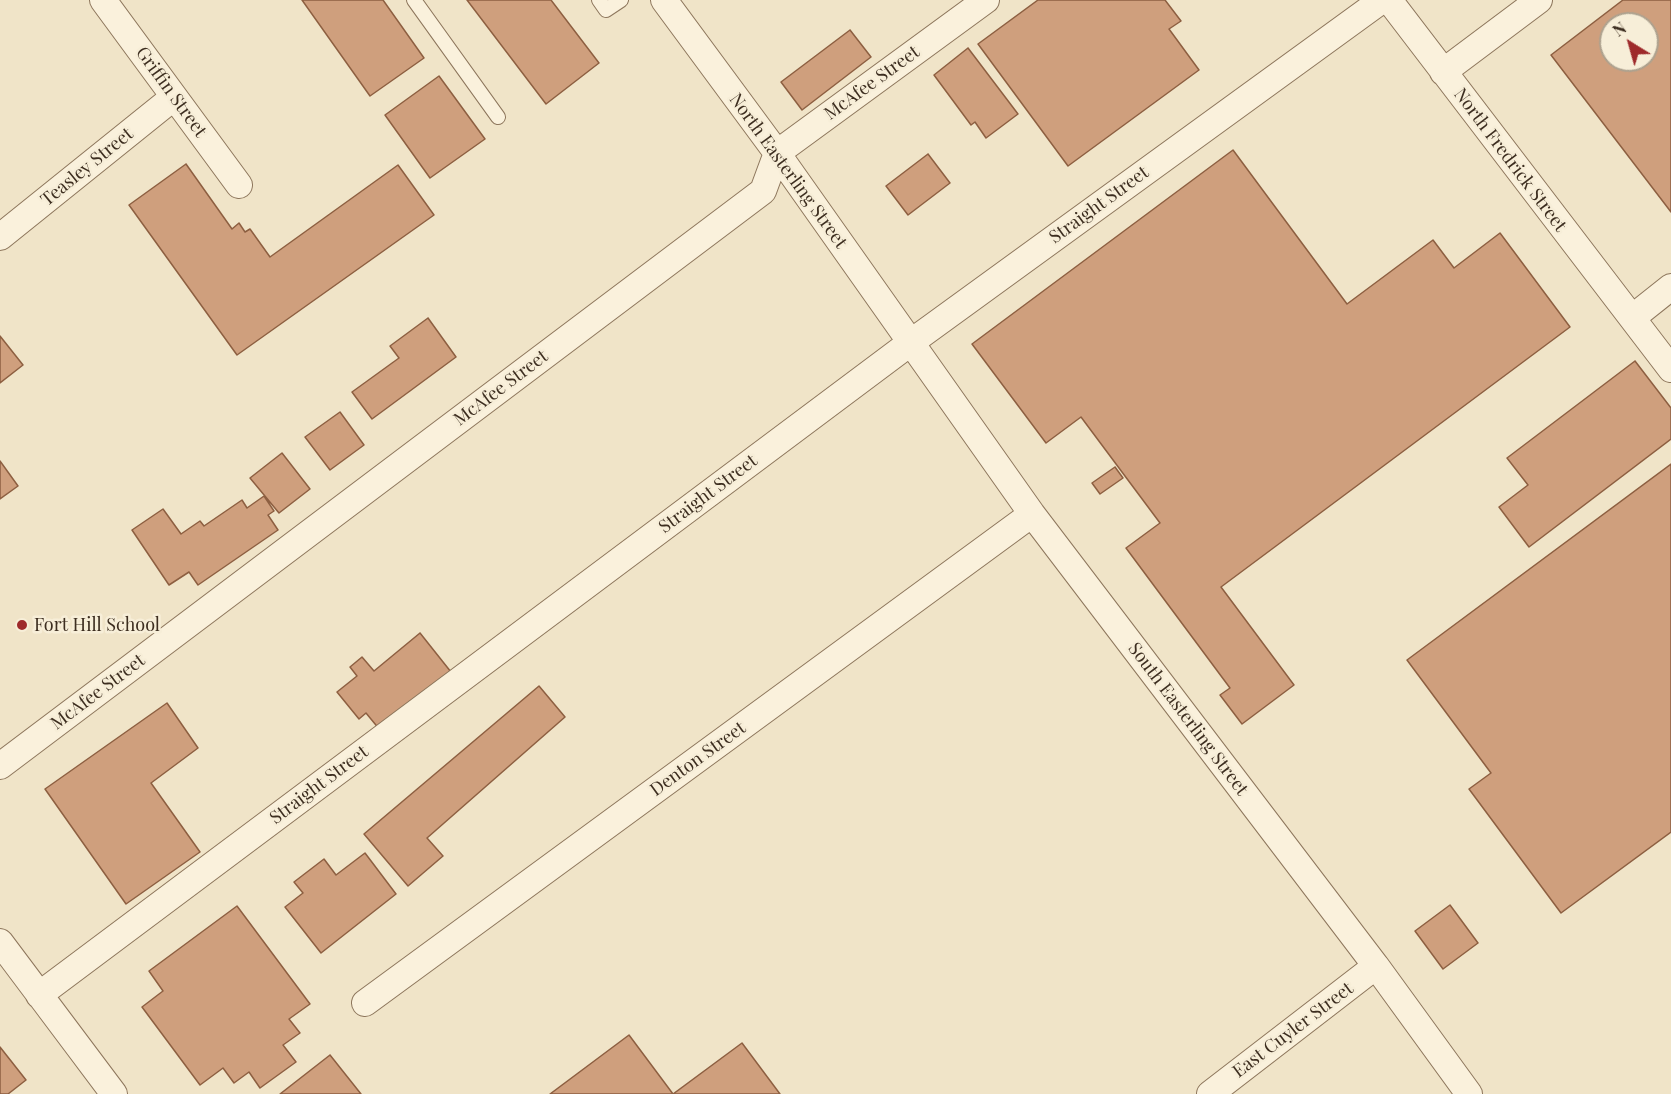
<!DOCTYPE html>
<style>
body{margin:0}
#map{position:relative;width:1671px;height:1094px;overflow:hidden;background:#f0e4c8;font-family:"Playfair Display",serif}
canvas{display:block}
.north{position:absolute;left:1599px;top:12px;width:60px;height:60px;box-sizing:border-box;background:#f7eed8;border:2px solid #ada18e;border-radius:50%;rotate:323deg;font-size:16px;font-weight:700;line-height:24px;text-align:center;color:#3d2e20}
.north::after{content:'';display:block;margin:auto;width:21px;height:27px;background:#9e2a2b;clip-path:polygon(50% 0,100% 100%,50% 72%,0 100%)}
</style>
<div id="map">
<canvas width="1671" height="1094"></canvas>
<div class="north">N</div>
</div>
<script>
const c = document.querySelector('canvas').getContext('2d');
c.lineJoin = 'round';
function fill(path, color) { c.fillStyle = color; c.fill(path, 'evenodd'); }
const toPath = rows => new Path2D(rows.map(r => 'M' + r).join(''));
function strokePath(path, color, width, dash) { c.strokeStyle = color; c.lineWidth = width; c.lineCap = dash ? 'butt' : 'round'; c.setLineDash(dash || []); c.stroke(path); }
function drawText(font, color, halo, rows, align = 'center') {
  c.font = font + ' "Playfair Display",serif'; c.lineWidth = 5; c.setLineDash([]); c.textBaseline = 'middle'; c.strokeStyle = halo; c.fillStyle = color; for (const [text, x, y, turn = 0] of rows) {
    c.save(); c.translate(x, y); c.rotate((+turn || 0) * Math.PI / 180); c.textAlign = isNaN(turn) ? turn : align; if (halo) c.strokeText(text, 0, 0); c.fillText(text, 0, 0); c.restore();
  }
}
const building = toPath([
 [302,0,383,0,424,58,370,96,302,0],
 [467,0,551,0,599,63,546,104,467,0],
 [1038,0,1165,0,1181,21,1169,29,1199,70,1068,166,978,44,1038,0],
 [1623,0,1671,0,1671,212,1551,55,1623,0],
 [1611,24,1647,24,1647,60,1611,60,1611,24],
 [850,30,871,57,802,110,781,82,850,30],
 [968,48,1018,114,986,138,975,122,971,125,934,75,968,48],
 [439,76,485,139,430,178,385,115,439,76],
 [1233,150,1347,304,1433,240,1454,268,1500,233,1570,327,1221,587,1294,685,1242,724,1220,695,1230,688,1126,548,1160,523,1081,417,1046,443,972,344,1233,150],
 [928,154,950,183,908,215,886,186,928,154],
 [186,164,232,229,239,223,245,232,250,229,270,257,398,165,434,215,237,355,129,205,186,164],
 [428,318,456,357,372,419,352,392,399,358,390,346,428,318],
 [0,336,23,365,0,383,0,336],
 [1635,361,1671,408,1671,439,1529,547,1499,507,1528,485,1507,458,1635,361],
 [340,412,364,445,330,470,305,437,340,412],
 [282,453,310,489,279,513,250,478,282,453],
 [0,461,18,486,0,499,0,461],
 [1671,464,1671,832,1561,913,1469,789,1491,773,1407,660,1671,464],
 [1115,467,1123,478,1100,494,1092,483,1115,467],
 [264,496,274,511,268,515,278,530,198,585,189,572,169,585,132,530,163,509,181,534,200,521,204,526,242,500,247,508,264,496],
 [420,633,451,672,380,730,366,713,359,719,337,692,357,676,350,667,362,657,374,671,420,633],
 [539,686,565,717,427,838,443,856,408,886,364,834,539,686],
 [167,703,198,748,151,783,200,852,126,904,45,789,167,703],
 [365,853,396,894,321,953,285,907,303,893,294,882,324,859,336,875,365,853],
 [1450,905,1478,943,1443,969,1415,931,1450,905],
 [237,906,310,1004,289,1019,300,1033,283,1045,296,1062,260,1088,249,1072,234,1083,223,1068,200,1085,142,1007,163,991,149,971,237,906],
 [629,1035,673,1094,550,1094,629,1035],
 [742,1043,780,1094,673,1094,742,1043],
 [0,1047,26,1080,8,1094,0,1094,0,1047],
 [330,1055,361,1094,280,1094,330,1055]
]);
const service = toPath([
 [414,0,498,117],
 [599,0,606,10,621,0]
]);
const minor = toPath([
 [103,0,239,185],
 [664,0,777,153,1032,514,1376,966,1469,1094],
 [1389,0,1671,369],
 [1443,72,1539,0],
 [0,237,174,97],
 [1632,318,1671,287],
 [0,766,763,191,777,153,986,0],
 [0,942,114,1094],
 [39,995,910,343,1382,0],
 [365,1003,1032,514],
 [1210,1094,1376,966]
]);
const markers = [
 [22,625,6,"#9e2a2b"]
];
const streetNames = [
 ["McAfee Street",872,83,-36],
 ["Griffin Street",171,92,54],
 ["North Fredrick Street",1510,160,53],
 ["Teasley Street",87,167,-39],
 ["North Easterling Street",788,171,54],
 ["Straight Street",1099,205,-36],
 ["McAfee Street",501,388,-37],
 ["Straight Street",708,494,-37],
 ["McAfee Street",98,692,-37],
 ["South Easterling Street",1188,719,53],
 ["Denton Street",698,759,-36],
 ["Straight Street",319,785,-37],
 ["East Cuyler Street",1293,1030,-37]
];
const poiNames = [
 ["Fort Hill School",34,625]
];
fill(building, '#cf9f7d');
strokePath(building, '#8d5f41', 1.5);
strokePath(service, '#8d765c', 16);
strokePath(minor, '#8d765c', 28);
strokePath(service, '#faf1dc', 14);
strokePath(minor, '#faf1dc', 26);
for (const [x, y, r, color] of markers) { const dot = new Path2D(); dot.arc(x, y, r, 0, 2 * Math.PI); c.fillStyle = color; c.fill(dot); strokePath(dot, '#f7eed8', 2); }
drawText('18px', '#3d2e20', '#f7eed8', streetNames);
drawText('18px', '#3d2e20', '#f7eed8', poiNames, 'left');
</script>
